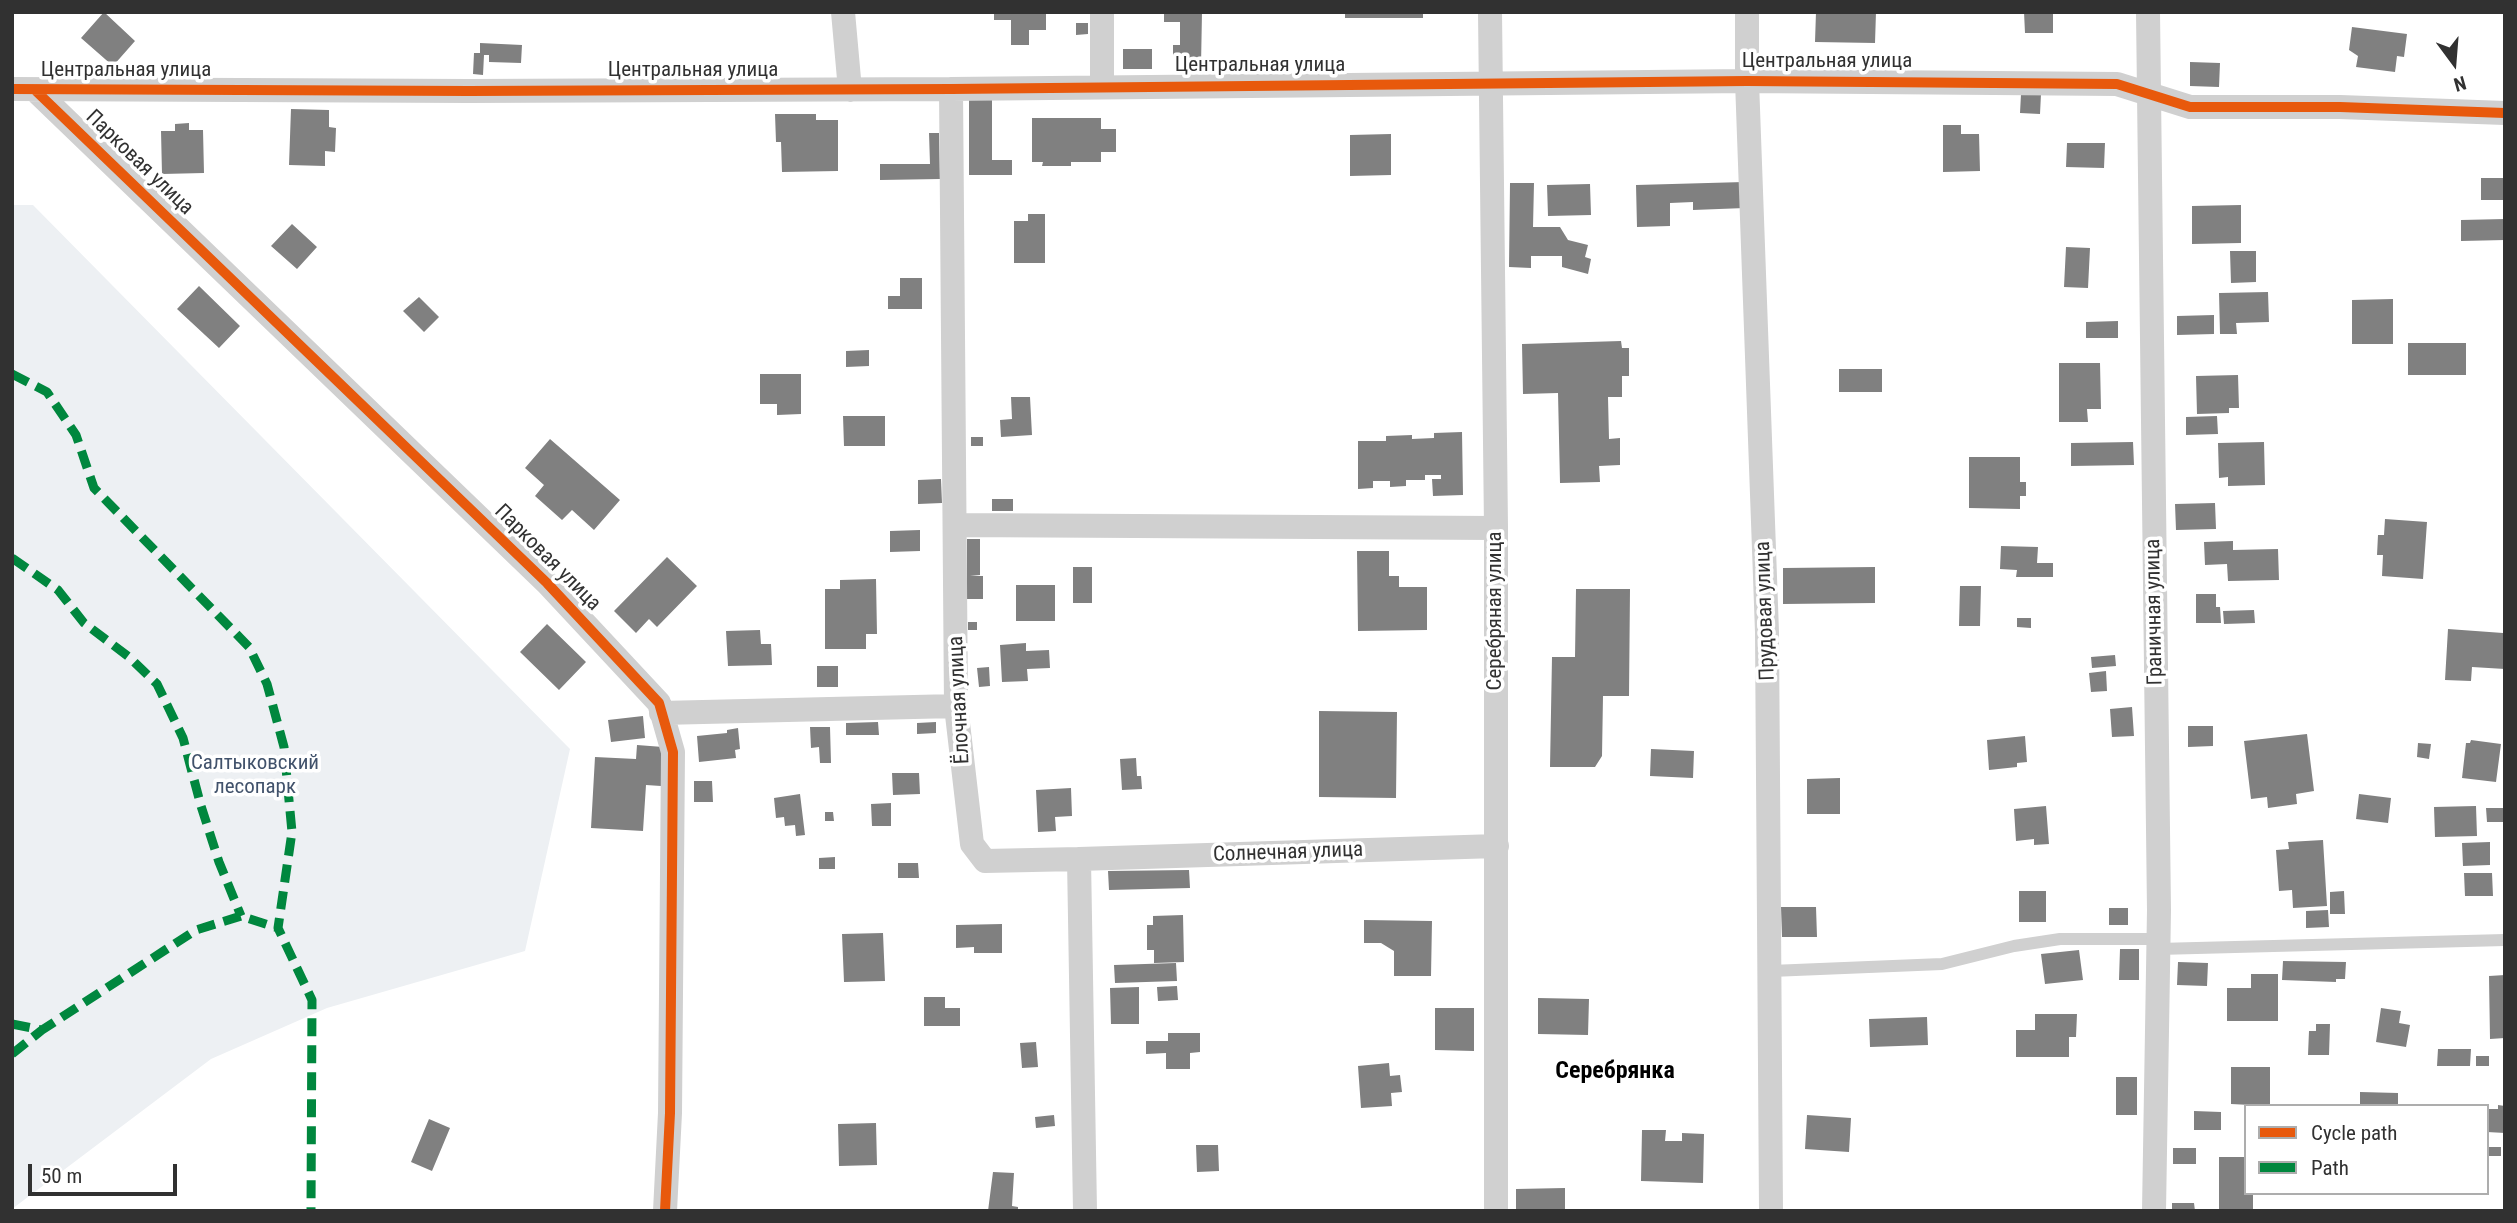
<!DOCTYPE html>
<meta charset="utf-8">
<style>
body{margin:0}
#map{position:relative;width:2517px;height:1223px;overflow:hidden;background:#fff;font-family:"Roboto Condensed",sans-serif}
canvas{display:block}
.frame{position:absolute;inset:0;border:14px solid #313131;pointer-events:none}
.legend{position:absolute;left:2244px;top:1104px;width:245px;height:91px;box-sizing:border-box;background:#fff;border:2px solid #adadad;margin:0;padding:9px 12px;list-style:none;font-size:21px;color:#313131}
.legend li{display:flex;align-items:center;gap:14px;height:35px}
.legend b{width:35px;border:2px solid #adadad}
.north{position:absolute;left:2419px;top:28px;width:70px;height:70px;-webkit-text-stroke:5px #fff;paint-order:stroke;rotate:164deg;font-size:19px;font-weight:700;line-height:28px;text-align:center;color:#313131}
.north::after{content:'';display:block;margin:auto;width:24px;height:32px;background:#313131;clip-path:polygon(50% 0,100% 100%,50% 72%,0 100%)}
.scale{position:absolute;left:28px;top:1164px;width:149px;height:32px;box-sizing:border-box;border:4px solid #313131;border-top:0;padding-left:9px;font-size:21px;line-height:24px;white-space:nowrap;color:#313131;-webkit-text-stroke:5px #fff;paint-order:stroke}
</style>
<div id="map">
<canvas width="2517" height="1223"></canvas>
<div class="frame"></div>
<ul class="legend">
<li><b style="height:9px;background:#e8590c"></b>Cycle path</li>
<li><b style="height:9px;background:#00873e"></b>Path</li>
</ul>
<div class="north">N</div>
<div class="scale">50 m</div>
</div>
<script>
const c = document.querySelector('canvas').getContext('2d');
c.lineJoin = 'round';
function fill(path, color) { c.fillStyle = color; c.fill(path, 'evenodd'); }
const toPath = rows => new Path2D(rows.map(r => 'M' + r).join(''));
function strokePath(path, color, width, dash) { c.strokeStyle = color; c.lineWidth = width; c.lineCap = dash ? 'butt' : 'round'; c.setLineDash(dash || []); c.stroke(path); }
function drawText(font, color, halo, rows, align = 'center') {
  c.font = font + ' "Roboto Condensed",sans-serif'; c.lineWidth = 7; c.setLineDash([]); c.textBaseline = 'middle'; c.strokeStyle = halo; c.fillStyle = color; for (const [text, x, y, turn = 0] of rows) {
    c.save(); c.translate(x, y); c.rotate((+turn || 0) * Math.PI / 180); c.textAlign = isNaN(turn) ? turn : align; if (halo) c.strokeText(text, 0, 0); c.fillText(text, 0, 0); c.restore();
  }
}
const green = toPath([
 [12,205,33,205,570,749,525,951,327,1008,211,1059,12,1209]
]);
const building = toPath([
 [104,12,135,41,113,66,81,38],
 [994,12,1046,12,1046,30,1029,30,1029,45,1011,45,1011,20,994,20],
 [1164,12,1202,12,1201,66,1173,66,1173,45,1180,45,1180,22,1164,22],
 [1345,12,1423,12,1423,18,1345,18],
 [1816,12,1876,12,1875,43,1815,42],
 [2024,12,2053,12,2053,33,2025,33],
 [1076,23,1088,23,1088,34,1076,35],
 [2352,27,2407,34,2404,57,2397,56,2395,72,2356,67,2358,56,2349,50],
 [480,43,522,45,521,63,489,62,489,55,484,55,483,75,473,74,474,53,480,53],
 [1123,49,1152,49,1152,69,1123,69],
 [2190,62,2220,63,2219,87,2190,86],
 [2021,94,2041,94,2040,114,2020,113],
 [969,95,992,95,992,160,1012,160,1012,175,969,175],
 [291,109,329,110,329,127,336,128,335,152,325,151,325,166,289,165],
 [775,114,816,114,816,120,838,120,838,171,782,172,781,142,776,142],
 [1032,118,1101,118,1101,129,1116,129,1116,152,1101,152,1101,162,1071,162,1071,166,1042,166,1043,162,1032,162],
 [189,123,189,130,203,130,204,173,162,174,161,131,175,131,175,124],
 [1943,125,1961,125,1961,134,1979,134,1980,171,1943,172],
 [929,133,939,133,940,179,880,180,880,164,930,164],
 [1391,134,1391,175,1350,176,1350,135],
 [2067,143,2105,143,2104,168,2066,167],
 [2481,178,2505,178,2505,200,2481,200],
 [1744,182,1745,208,1693,210,1693,202,1670,203,1670,226,1637,227,1636,185],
 [1510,183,1534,183,1533,227,1560,227,1568,240,1588,245,1585,257,1591,259,1588,274,1562,267,1562,256,1531,256,1531,268,1509,267],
 [1590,184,1591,215,1548,216,1547,185],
 [2241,205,2241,243,2192,244,2192,206],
 [1028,214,1045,214,1045,263,1014,263,1014,221,1028,221],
 [2505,219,2505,240,2461,241,2461,220],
 [292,224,317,247,297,269,271,246],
 [2066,247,2090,248,2088,288,2064,287],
 [2230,251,2256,251,2256,282,2231,283],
 [900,278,922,278,922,309,888,309,888,296,900,296],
 [199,286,240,326,219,348,177,309],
 [2268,292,2269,322,2236,323,2237,334,2220,334,2219,293],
 [419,297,439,317,424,332,403,311],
 [2393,299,2393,344,2352,344,2352,300],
 [2214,315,2214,334,2177,335,2177,316],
 [2118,321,2118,338,2086,338,2086,322],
 [1621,341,1622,348,1629,348,1629,376,1622,376,1622,397,1608,397,1609,439,1620,438,1620,465,1599,466,1600,482,1560,483,1558,393,1523,394,1522,344],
 [2408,343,2466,343,2466,375,2408,375],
 [869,350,869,366,846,367,846,351],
 [2059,363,2100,363,2101,409,2087,409,2088,422,2059,422],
 [1839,369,1882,369,1882,392,1839,392],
 [760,374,801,374,801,414,777,415,777,404,760,404],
 [2238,375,2239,408,2229,408,2229,413,2197,414,2196,376],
 [1011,397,1030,397,1032,435,1001,437,1000,420,1012,419],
 [843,416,885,416,885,446,844,446],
 [2217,416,2218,434,2186,435,2186,417],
 [1462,432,1463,495,1433,496,1432,479,1441,479,1441,475,1425,475,1425,480,1406,480,1406,486,1390,487,1390,481,1373,481,1373,488,1358,489,1358,441,1386,441,1386,436,1412,435,1412,439,1434,438,1434,433],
 [971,437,983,437,983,446,971,446],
 [550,439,620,500,594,530,572,510,562,520,535,496,544,485,525,468],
 [2133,442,2134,465,2071,466,2071,443],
 [2264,442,2265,485,2228,486,2228,477,2219,478,2218,443],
 [1969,457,2020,457,2020,482,2026,482,2026,496,2020,496,2020,509,1969,508],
 [941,479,942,503,918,504,918,480],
 [992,499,1013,499,1013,511,992,511],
 [2215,503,2216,529,2176,530,2175,504],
 [2385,519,2427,522,2423,579,2382,576,2383,555,2377,555,2378,535,2384,535],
 [920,530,920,551,890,552,890,531],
 [967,539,980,539,980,575,970,576,983,576,983,599,967,599],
 [2233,541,2233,550,2278,549,2279,580,2228,581,2227,564,2205,565,2204,542],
 [2001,546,2038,547,2037,563,2053,563,2053,577,2016,577,2017,570,2000,569],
 [1357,551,1389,551,1389,576,1399,576,1399,587,1427,587,1427,630,1358,631],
 [667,557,697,586,657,627,649,619,636,633,614,611],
 [1073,567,1092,567,1092,603,1073,603],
 [1875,567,1875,603,1783,604,1783,568],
 [876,579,877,634,866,634,866,649,825,649,825,589,840,589,840,580],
 [1016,585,1055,585,1055,621,1016,621],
 [1960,586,1981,586,1980,626,1959,626],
 [1576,589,1630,589,1629,696,1603,696,1602,756,1595,767,1550,767,1552,657,1575,657],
 [2196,594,2216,594,2216,607,2220,607,2221,623,2196,623],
 [2254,610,2255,623,2224,624,2223,611],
 [2017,618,2031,618,2031,628,2017,627],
 [968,622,977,622,977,630,968,630],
 [547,624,586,662,559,690,520,652],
 [2448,629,2503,633,2505,669,2472,667,2471,681,2445,680],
 [760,630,761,644,771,644,772,665,728,666,726,631],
 [1026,643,1026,651,1049,650,1050,668,1027,669,1028,681,1002,682,1000,645],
 [2115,655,2116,666,2092,668,2091,657],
 [817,666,838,666,838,687,817,687],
 [989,667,990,686,979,687,977,668],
 [2106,671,2107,691,2091,692,2089,673],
 [2132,707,2134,736,2112,737,2110,709],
 [1319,711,1397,712,1396,798,1319,797],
 [643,716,645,738,611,742,608,720],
 [878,722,879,735,846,735,846,723],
 [936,722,936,733,917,734,917,723],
 [2188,726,2213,726,2213,746,2188,747],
 [810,727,830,727,831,763,820,763,819,747,811,748],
 [738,728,740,749,735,750,736,758,699,762,697,736,727,733,727,730],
 [2307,734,2314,791,2296,794,2297,804,2268,808,2267,797,2251,799,2244,741],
 [2025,736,2027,762,2017,763,2017,767,1989,770,1987,740],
 [2471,740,2501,744,2496,782,2462,778,2466,743,2470,743],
 [2418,743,2431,744,2429,759,2417,757],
 [637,745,663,747,661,786,646,785,643,831,591,828,595,757,636,759],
 [1651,749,1694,751,1693,778,1650,776],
 [1136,758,1137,776,1141,776,1142,789,1122,790,1120,759],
 [892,773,919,773,920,794,893,795],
 [1840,778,1840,814,1807,814,1807,779],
 [694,781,712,781,713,802,694,802],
 [1071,788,1072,816,1055,817,1056,831,1038,832,1036,790],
 [800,794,805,835,796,836,795,825,785,826,784,817,776,818,774,798],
 [2359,794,2391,798,2388,823,2356,819],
 [891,803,891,826,872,826,871,804],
 [2046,806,2049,844,2034,845,2034,839,2016,841,2014,809],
 [2476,806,2477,836,2435,837,2434,807],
 [2486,808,2504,808,2505,822,2487,822],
 [825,812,833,812,834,821,825,821],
 [2323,840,2327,906,2293,908,2292,890,2279,891,2276,850,2289,849,2288,842],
 [2490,842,2490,865,2463,866,2462,843],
 [835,857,835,869,819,869,819,858],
 [898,863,918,863,919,878,898,878],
 [1189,870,1190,888,1109,890,1108,871],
 [2464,873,2492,873,2493,896,2465,896],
 [2019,891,2046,891,2046,922,2019,922],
 [2344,891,2345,914,2330,914,2330,892],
 [1781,907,1816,907,1817,937,1782,937],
 [2109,908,2128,908,2128,925,2109,925],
 [2328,910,2329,927,2306,928,2306,911],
 [1183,915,1184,962,1154,963,1154,950,1147,950,1147,925,1153,925,1153,916],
 [1364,920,1432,921,1431,976,1394,976,1394,951,1381,943,1364,943],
 [1002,924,1002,953,974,953,974,947,956,948,956,925],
 [883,933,885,981,844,982,842,934],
 [2120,949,2139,949,2139,980,2119,980],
 [2079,950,2083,980,2045,984,2041,954],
 [2283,961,2346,962,2345,979,2336,979,2336,982,2282,980],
 [2178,962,2208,963,2207,986,2177,985],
 [1176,963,1177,981,1115,983,1114,965],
 [2251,974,2278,974,2278,1021,2227,1021,2227,988,2251,988],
 [2505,975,2505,1038,2490,1039,2489,976],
 [1177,986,1178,1000,1158,1001,1157,987],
 [1139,987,1139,1024,1111,1024,1110,988],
 [924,997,945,997,945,1008,960,1008,960,1026,924,1026],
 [1538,998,1589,999,1588,1035,1538,1034],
 [1435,1008,1474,1008,1474,1051,1435,1050],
 [2381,1008,2401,1011,2399,1023,2410,1025,2406,1047,2376,1042],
 [2035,1014,2077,1014,2076,1037,2069,1037,2069,1057,2016,1057,2016,1030,2035,1030],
 [1927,1017,1928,1045,1870,1047,1869,1019],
 [2316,1024,2330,1024,2329,1055,2308,1055,2309,1031,2316,1031],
 [1168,1033,1200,1033,1200,1052,1190,1053,1190,1069,1166,1069,1166,1053,1146,1054,1146,1041,1168,1041],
 [1036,1042,1038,1067,1022,1068,1020,1043],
 [2438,1049,2471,1049,2470,1066,2437,1066],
 [2476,1056,2489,1056,2489,1066,2476,1066],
 [1389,1063,1390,1076,1400,1075,1402,1092,1391,1093,1392,1106,1361,1108,1358,1066],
 [2231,1067,2270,1067,2270,1106,2231,1104],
 [2116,1077,2137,1077,2137,1115,2116,1115],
 [2360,1092,2398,1093,2398,1106,2360,1106],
 [2498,1105,2505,1106,2505,1133,2487,1132,2487,1109,2498,1109],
 [2194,1111,2221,1112,2221,1130,2194,1130],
 [1054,1115,1055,1126,1036,1128,1035,1117],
 [1807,1115,1851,1118,1849,1152,1805,1149],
 [429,1119,450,1128,432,1171,411,1162],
 [876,1123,877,1165,839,1166,838,1124],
 [1642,1130,1666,1130,1665,1141,1682,1141,1682,1133,1704,1134,1703,1183,1641,1181],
 [1196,1145,1218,1145,1219,1171,1197,1172],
 [2489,1147,2501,1147,2501,1156,2488,1156],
 [2173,1148,2196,1148,2196,1164,2173,1164],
 [2219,1157,2246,1157,2246,1193,2253,1193,2253,1211,2219,1211],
 [993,1172,1014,1173,1012,1206,1018,1207,1018,1211,988,1211],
 [1565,1188,1565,1211,1516,1211,1516,1189],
 [2172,1203,2194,1203,2195,1211,2172,1211]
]);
const service = toPath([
 [2158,949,2505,940],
 [1771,971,1942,964,2014,946,2060,939,2159,939]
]);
const minor = toPath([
 [843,12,850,90],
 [1102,12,1102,86],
 [1490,12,1496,528,1496,1211],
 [1747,12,1747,81,1767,632,1771,1211],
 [2148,12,2159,910,2154,1211],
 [12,89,469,91,951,89,1747,81,2117,84,2190,107,2340,107,2505,113],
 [951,89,956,706,972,844,985,861,1079,859,1085,1211],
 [36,91,547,583,659,703,673,752,670,1113,665,1211],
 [955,525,1496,528],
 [661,713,956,706],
 [1079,859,1497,846]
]);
const quiet = toPath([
 [12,374,47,392,76,435,94,488,249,647,267,684,284,747,292,832,278,928,312,1000,311,1211],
 [12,558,58,590,84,623,129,657,157,684,183,738,201,806,219,862,241,916],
 [12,1024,42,1030,196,930,241,916,278,928],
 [12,1054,42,1030]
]);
const cycleway = toPath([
 [12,89,469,91,951,89,1747,81,2117,84,2190,107,2340,107,2505,113],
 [36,91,547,583,659,703,673,752,670,1113,665,1211]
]);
const streetNames = [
 ["Центральная улица",1827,62],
 ["Центральная улица",1260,66],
 ["Центральная улица",126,71],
 ["Центральная улица",693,71],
 ["Парковая улица",139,163,44],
 ["Парковая улица",547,558,45],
 ["Серебряная улица",1496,611,-90],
 ["Прудовая улица",1766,611,-92],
 ["Граничная улица",2155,612,-91],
 ["Ёлочная улица",960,700,-93],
 ["Солнечная улица",1288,853,-2]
];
const parkNames = [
 ["Салтыковский",255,764],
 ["лесопарк",255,788]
];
const quarterNames = [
 ["Серебрянка",1615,1072]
];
fill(green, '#edf0f3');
fill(building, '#808080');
strokePath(service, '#d0d0d0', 12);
strokePath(minor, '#d0d0d0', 24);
strokePath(quiet, '#00873e', 9, [18, 9]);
strokePath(cycleway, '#e8590c', 10);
drawText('21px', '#313131', '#fff', streetNames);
drawText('21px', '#41526b', '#fff', parkNames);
drawText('bold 24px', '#000', '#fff', quarterNames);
</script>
